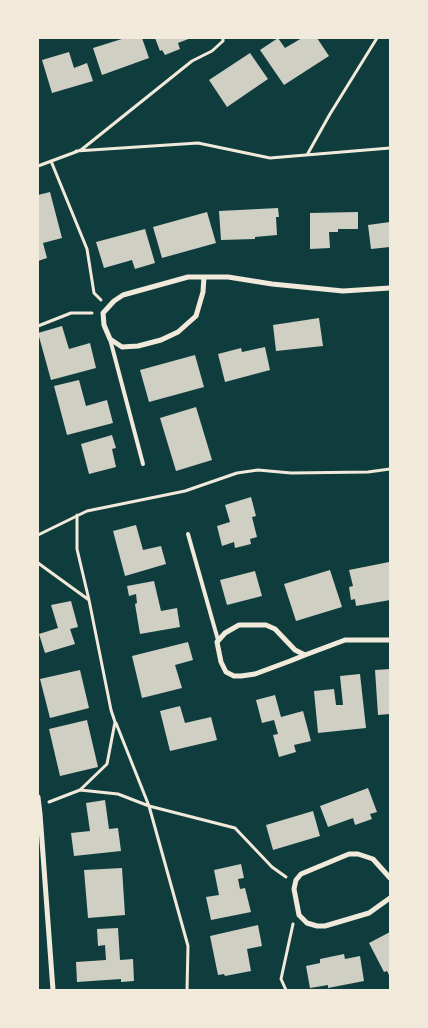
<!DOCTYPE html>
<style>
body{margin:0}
#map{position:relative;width:428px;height:1028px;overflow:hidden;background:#0f3d3e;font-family:"Source Sans 3",sans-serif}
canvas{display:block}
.frame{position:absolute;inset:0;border:39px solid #f1e9da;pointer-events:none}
</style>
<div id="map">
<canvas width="428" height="1028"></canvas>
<div class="frame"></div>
</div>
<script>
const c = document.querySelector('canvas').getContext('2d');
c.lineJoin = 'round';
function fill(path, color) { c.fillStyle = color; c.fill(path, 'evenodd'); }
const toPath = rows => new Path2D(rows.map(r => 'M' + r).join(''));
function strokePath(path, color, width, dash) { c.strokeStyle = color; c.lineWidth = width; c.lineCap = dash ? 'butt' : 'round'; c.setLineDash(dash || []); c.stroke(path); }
const building = toPath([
 [125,38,142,38,149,58,102,75,93,48],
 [155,38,191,38,178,43,180,49,165,55,162,50,160,51],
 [278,38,285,48,302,38,317,38,329,56,284,85,260,50],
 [69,52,74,68,87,63,93,81,52,93,42,60],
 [250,53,268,79,227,107,209,80],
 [50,192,62,238,43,243,47,258,38,261,38,195],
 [278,208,279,217,276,217,277,235,255,237,255,239,221,240,219,211],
 [207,212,216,243,162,258,153,227],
 [358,212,358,229,338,229,338,232,329,232,330,248,310,249,310,213],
 [390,222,390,247,371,249,368,225],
 [145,229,155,263,135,269,132,260,104,268,96,242],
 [319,318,323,346,276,351,273,325],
 [62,326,69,349,90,343,96,368,51,380,38,333],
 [265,347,270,370,225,382,218,354,241,348,242,352],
 [195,355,204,387,149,402,140,370],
 [79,380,86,406,107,400,113,423,67,435,54,386],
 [196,407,212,460,176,471,160,418],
 [112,435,116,448,112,449,116,467,89,474,81,444],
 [251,497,256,516,252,517,257,537,250,539,251,544,235,548,234,542,222,546,217,526,230,522,225,505],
 [136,525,143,550,161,546,166,564,125,576,113,531],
 [389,562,390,571,390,600,356,606,355,599,351,600,349,587,353,586,349,570],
 [330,570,342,607,296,621,284,584],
 [255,571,262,596,227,605,220,580],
 [154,581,161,611,177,608,180,627,140,634,135,604,137,603,136,594,129,596,127,586],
 [71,601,78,627,70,629,75,644,45,653,39,634,58,628,51,605],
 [188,642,193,660,175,665,182,688,142,698,132,656],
 [390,669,390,714,378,715,375,670],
 [80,670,89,708,50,718,40,679],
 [360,674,366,728,318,733,314,691,334,689,336,705,343,705,340,676],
 [275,695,281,717,303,711,311,741,294,745,296,752,279,757,273,735,278,734,274,720,262,723,256,700],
 [180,706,185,723,211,717,217,740,170,751,160,711],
 [87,720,98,767,60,776,49,729],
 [368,788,377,812,370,814,372,819,355,825,353,818,328,827,320,806],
 [105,800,109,829,118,828,121,851,74,856,71,833,90,831,86,803],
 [313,811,320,836,273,850,266,825],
 [241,864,244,878,238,879,240,889,245,888,251,912,211,920,206,897,219,895,214,870],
 [122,868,125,915,88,918,84,870],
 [258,925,262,946,247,949,251,971,225,976,224,974,218,975,210,936],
 [118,928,120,960,133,959,134,981,121,982,121,979,77,982,76,962,106,960,105,945,98,946,97,929],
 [390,932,390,977,387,971,384,972,369,943],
 [344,954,345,959,360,956,364,981,328,988,328,985,310,988,306,966,320,963,320,959]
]);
const path = toPath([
 [76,151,198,143,270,158,390,148],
 [307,155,330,114,377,38],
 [51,161,87,249,94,293,101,300],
 [38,166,81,150,192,61,212,51,223,41,223,38],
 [38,326,71,313,92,313],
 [77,515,77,549,89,600],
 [38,535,87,511,185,491,237,473,258,470,291,473,368,472,390,469],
 [38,563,89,600,111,710,115,722,107,764,80,790,49,802],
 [116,723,149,806,235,828,272,867,286,877],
 [80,790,118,794,149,806,188,946,187,990],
 [286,990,281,979,293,924]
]);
const service = toPath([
 [110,339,143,464],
 [188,534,218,640]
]);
const minor = toPath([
 [204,277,203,292,196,316,178,332,161,340,138,346,122,347,110,339,104,325,103,313,114,301,123,295,188,277,228,277,272,284,343,291,390,288],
 [305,655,295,650,275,629,266,625,239,625,225,633,217,642,221,662,226,672,234,676,241,676,255,674,290,661,305,655,345,640,390,640],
 [38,797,40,814,53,990],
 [390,878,373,859,358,854,349,854,301,874,296,880,294,889,299,915,307,923,317,926,325,926,369,913,390,898]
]);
fill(building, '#cfcfc3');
strokePath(path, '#f1e9da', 3);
strokePath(service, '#f1e9da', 4);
strokePath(minor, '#f1e9da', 5);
</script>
